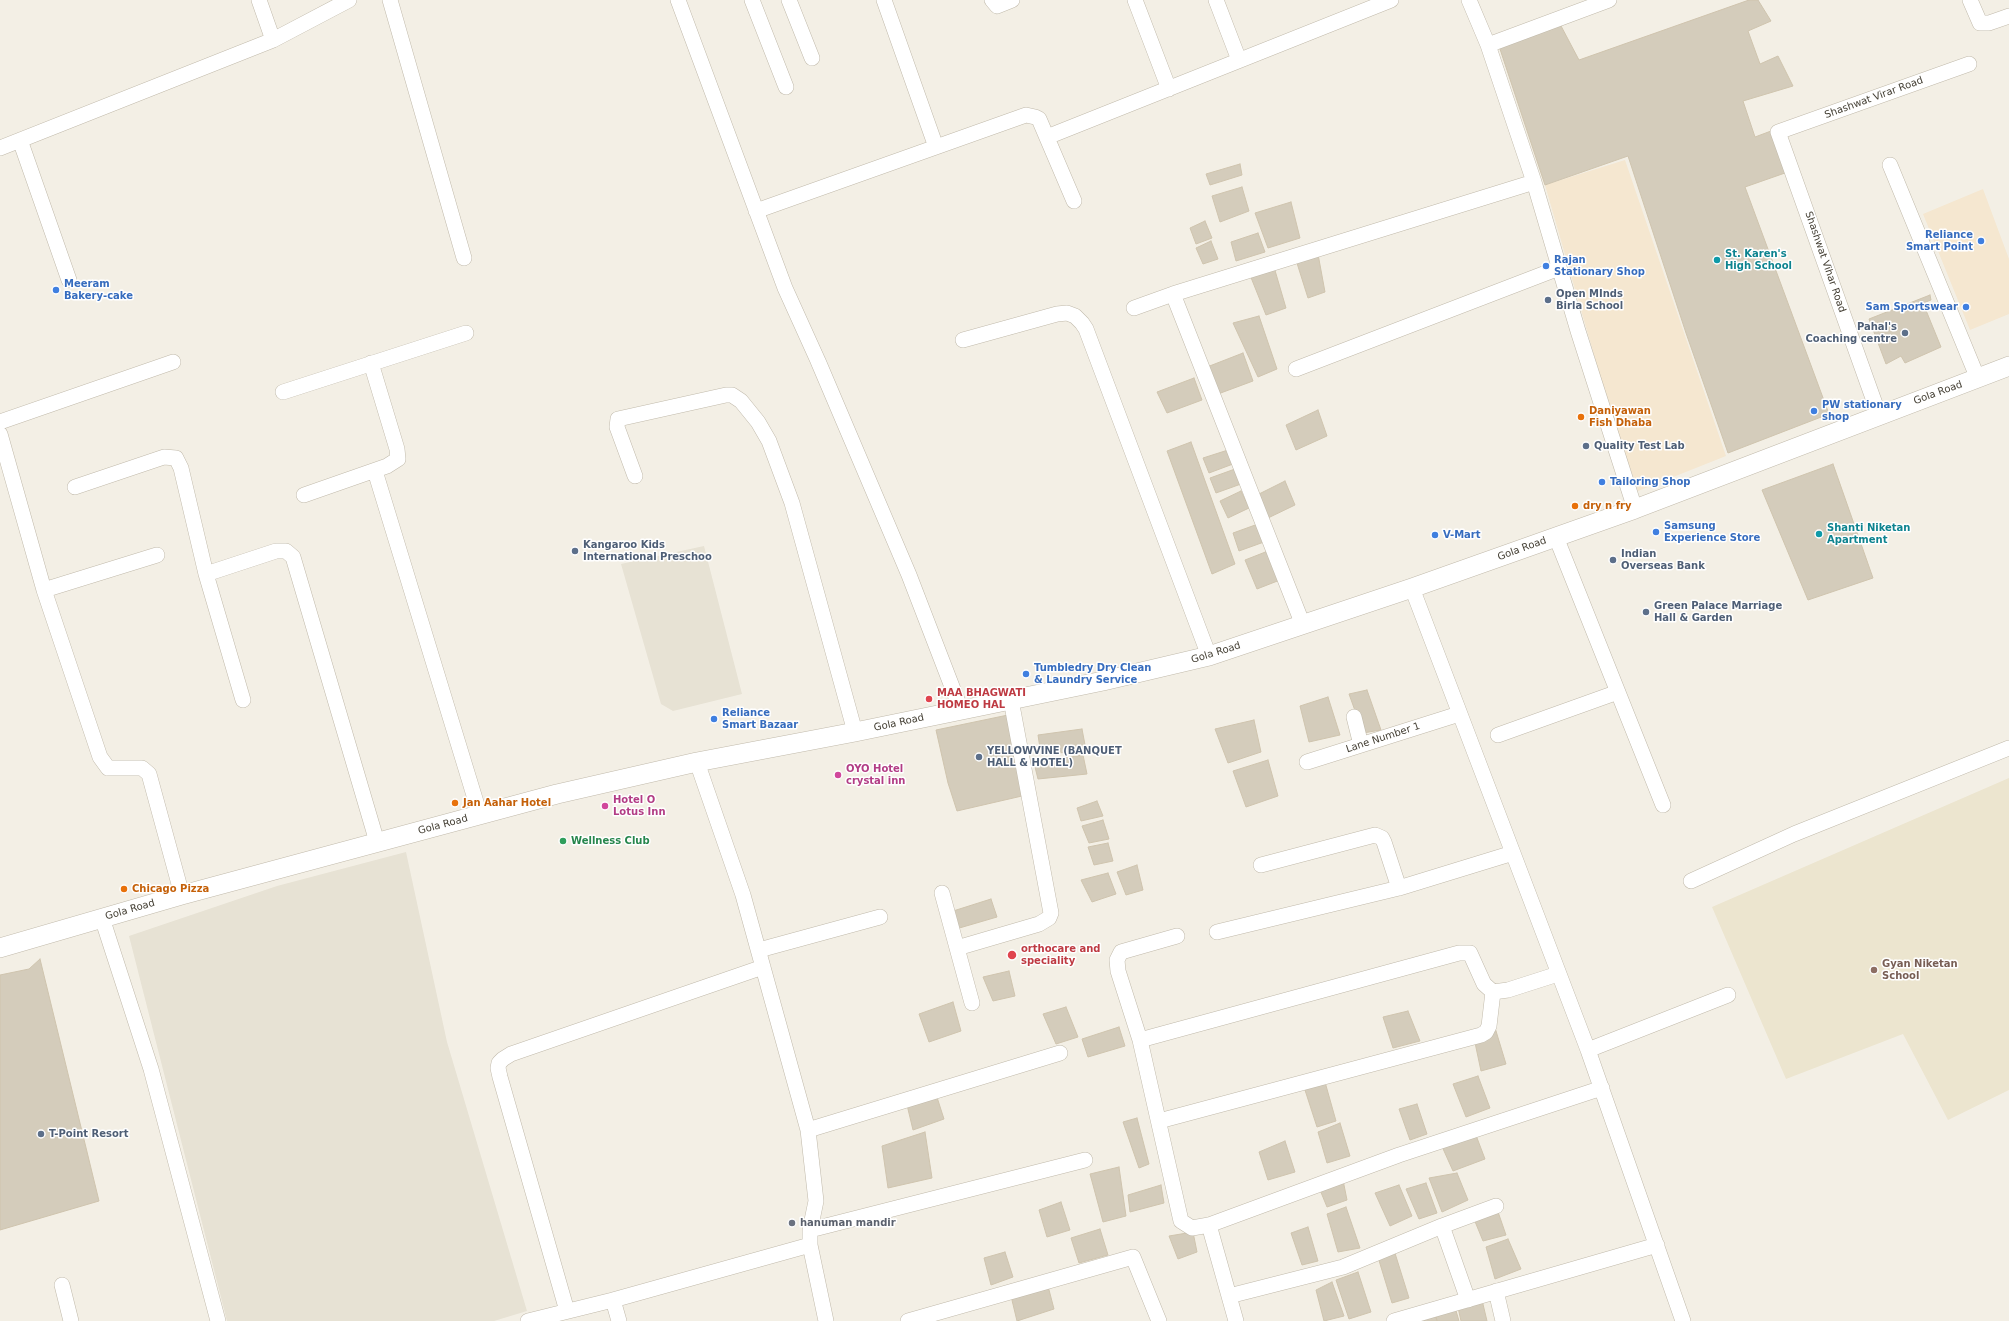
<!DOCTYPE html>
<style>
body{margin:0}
canvas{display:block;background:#f3efe5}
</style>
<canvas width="2009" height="1321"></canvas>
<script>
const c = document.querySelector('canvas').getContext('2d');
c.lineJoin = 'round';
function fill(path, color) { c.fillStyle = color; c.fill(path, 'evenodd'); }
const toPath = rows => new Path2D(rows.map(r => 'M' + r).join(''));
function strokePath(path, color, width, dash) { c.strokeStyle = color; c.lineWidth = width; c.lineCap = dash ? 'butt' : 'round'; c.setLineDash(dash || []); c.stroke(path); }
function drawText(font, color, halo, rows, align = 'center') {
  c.font = font + ' "DejaVu Sans",sans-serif'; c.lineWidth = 3; c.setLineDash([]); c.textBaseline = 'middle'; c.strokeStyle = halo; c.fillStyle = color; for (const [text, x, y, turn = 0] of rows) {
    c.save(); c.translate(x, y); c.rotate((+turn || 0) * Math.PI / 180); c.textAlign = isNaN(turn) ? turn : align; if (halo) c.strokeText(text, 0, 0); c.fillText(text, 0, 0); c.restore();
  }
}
const residential = toPath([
 [704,546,742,694,673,711,661,704,621,564],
 [406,852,447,1042,527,1311,494,1321,227,1321,129,936,277,886]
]);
const commercial = toPath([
 [1625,160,1726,456,1638,491,1611,414,1545,185],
 [1983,189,2009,259,2009,314,1970,330,1923,214]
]);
const education = toPath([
 [2009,778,2009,1090,1948,1120,1903,1034,1786,1079,1712,907]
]);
const building = toPath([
 [1749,0,1758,0,1771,21,1748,31,1760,64,1778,56,1793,86,1743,101,1755,137,1771,131,1785,173,1745,187,1829,414,1728,453,1686,333,1628,156,1545,185,1499,46,1560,24,1579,60,1749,0],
 [1240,164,1242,175,1210,185,1206,174,1240,164],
 [1242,187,1249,211,1220,222,1212,196,1242,187],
 [1291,202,1300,238,1268,248,1255,213,1291,202],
 [1205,221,1212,238,1196,244,1190,228,1205,221],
 [1258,233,1265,252,1236,261,1231,242,1258,233],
 [1211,241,1218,259,1203,264,1196,248,1211,241],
 [1318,254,1325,292,1308,298,1296,260,1318,254],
 [1274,267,1286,308,1266,315,1250,275,1274,267],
 [1930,295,1931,300,1923,303,1941,347,1905,363,1901,356,1886,364,1869,319,1930,295],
 [1259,316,1277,369,1258,377,1233,323,1259,316],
 [1243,353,1253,381,1218,394,1207,367,1243,353],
 [1194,378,1202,400,1167,413,1157,392,1194,378],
 [1318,410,1327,436,1296,450,1286,425,1318,410],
 [1191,442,1235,564,1212,574,1167,451,1191,442],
 [1228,450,1233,464,1209,473,1203,458,1228,450],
 [1833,464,1873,578,1808,600,1762,490,1833,464],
 [1235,469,1241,484,1216,493,1210,478,1235,469],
 [1285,481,1295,505,1268,518,1257,495,1285,481],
 [1241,491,1249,508,1228,518,1220,501,1241,491],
 [1258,524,1264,542,1239,551,1233,533,1258,524],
 [1268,551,1280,580,1257,589,1245,560,1268,551],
 [1367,690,1381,730,1363,733,1349,694,1367,690],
 [1328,697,1340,735,1309,742,1300,706,1328,697],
 [1008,715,1022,796,957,811,948,783,936,730,1008,715],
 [1254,720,1261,752,1228,763,1215,729,1254,720],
 [1082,729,1086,750,1041,755,1038,735,1082,729],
 [1083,755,1087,774,1038,779,1034,763,1083,755],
 [1268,760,1278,796,1246,807,1233,771,1268,760],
 [1097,801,1103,816,1081,821,1077,808,1097,801],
 [1103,820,1109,839,1089,843,1082,826,1103,820],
 [1108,843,1113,861,1094,865,1088,847,1108,843],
 [1137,865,1143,890,1126,895,1117,872,1137,865],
 [1108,873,1116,894,1092,902,1081,880,1108,873],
 [991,899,997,917,956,929,950,912,991,899],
 [40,959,99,1201,0,1230,0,975,29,969,40,959],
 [1009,971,1015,996,993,1001,983,977,1009,971],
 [953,1002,961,1031,929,1042,919,1014,953,1002],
 [1066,1007,1078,1037,1056,1044,1043,1014,1066,1007],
 [1408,1011,1420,1041,1393,1048,1383,1017,1408,1011],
 [1119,1027,1125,1046,1088,1057,1082,1039,1119,1027],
 [1496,1031,1506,1064,1481,1071,1474,1038,1496,1031],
 [1478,1076,1490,1108,1466,1117,1453,1084,1478,1076],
 [1325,1082,1336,1121,1317,1127,1304,1087,1325,1082],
 [935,1091,944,1119,913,1130,907,1105,935,1091],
 [1417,1104,1427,1134,1410,1140,1399,1109,1417,1104],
 [1137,1118,1149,1164,1139,1168,1123,1122,1137,1118],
 [1340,1123,1350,1156,1327,1163,1318,1132,1340,1123],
 [1474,1130,1485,1159,1453,1171,1440,1142,1474,1130],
 [925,1132,932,1178,888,1188,882,1146,925,1132],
 [1285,1141,1295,1172,1268,1180,1259,1152,1285,1141],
 [1119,1167,1126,1216,1103,1222,1090,1174,1119,1167],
 [1457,1173,1468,1200,1442,1212,1429,1178,1457,1173],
 [1343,1180,1347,1200,1327,1207,1318,1185,1343,1180],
 [1426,1183,1437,1213,1419,1219,1406,1189,1426,1183],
 [1161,1185,1164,1203,1130,1212,1128,1195,1161,1185],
 [1399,1185,1412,1216,1390,1226,1375,1193,1399,1185],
 [1061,1202,1070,1230,1047,1237,1039,1210,1061,1202],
 [1496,1206,1506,1235,1483,1241,1474,1219,1496,1206],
 [1346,1207,1360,1248,1338,1252,1327,1214,1346,1207],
 [1308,1227,1318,1261,1302,1265,1291,1233,1308,1227],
 [1100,1229,1108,1255,1079,1263,1071,1238,1100,1229],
 [1193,1232,1197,1252,1178,1259,1169,1236,1193,1232],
 [1508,1239,1521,1269,1495,1279,1486,1247,1508,1239],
 [1394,1250,1409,1298,1392,1303,1377,1254,1394,1250],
 [1005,1252,1013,1277,991,1285,984,1258,1005,1252],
 [1358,1272,1371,1312,1349,1319,1336,1280,1358,1272],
 [1332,1282,1344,1316,1324,1321,1316,1290,1332,1282],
 [1048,1286,1054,1309,1017,1321,1011,1296,1048,1286],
 [1482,1300,1487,1321,1461,1321,1457,1303,1482,1300],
 [1454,1304,1459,1321,1437,1321,1435,1313,1454,1304],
 [1435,1313,1437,1321,1413,1321,1435,1313]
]);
const minor = toPath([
 [259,0,273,40],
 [390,0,464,258],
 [678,0,785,288,818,361,909,575,961,710],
 [752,0,786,87],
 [789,0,812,58],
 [884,0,936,147],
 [992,0,997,6,1012,0],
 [1135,0,1169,89],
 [1216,0,1239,60],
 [1469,0,1488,45,1534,182,1578,331,1635,509],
 [1970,0,1980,23,1989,23,2009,16],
 [1488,45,1609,0],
 [1047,137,1391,0],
 [20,140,69,280],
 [0,148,273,40,349,0],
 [1890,165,1978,379],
 [756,211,1026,115,1035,117,1039,119,1074,201],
 [1173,294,1303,625],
 [1134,308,1173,294,1534,182],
 [963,340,1057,314,1067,313,1075,316,1082,323,1086,329,1209,656],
 [1296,369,1559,268],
 [283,392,466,333],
 [1879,415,1778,132,1969,64],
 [0,422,173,362],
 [0,434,44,590,100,757,108,768,142,768,149,774,182,895],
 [375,471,480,815],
 [635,476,617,427,618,419,726,395,732,395,741,401,758,422,769,441,792,503,855,732],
 [75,487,164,457,176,458,181,468,206,574,243,700],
 [304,495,387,466,398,459,397,449,371,363],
 [1556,537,1663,805],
 [206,574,276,551,286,551,293,557,377,842],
 [1412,588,1588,1050,1683,1321],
 [44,590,157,555],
 [1354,717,1361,745],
 [1498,735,1618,692],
 [697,762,743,895,808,1130,816,1201,810,1230,810,1245,826,1321],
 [1307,762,1459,714],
 [1261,865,1375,835,1382,838,1384,842,1399,888],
 [1691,881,1794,834,2009,748],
 [942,893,972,1003],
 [102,918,151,1069,218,1321],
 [1217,932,1399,888,1513,853],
 [1177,936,1121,952,1117,960,1118,971,1140,1040,1181,1221,1192,1228,1209,1225,1399,1155,1602,1088],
 [957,948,1039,924,1049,918,1051,913,1011,700],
 [759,950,880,917],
 [1140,1040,1459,953,1470,953,1484,984,1493,992,1508,990,1558,974],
 [1588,1050,1728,995],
 [1159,1121,1481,1035,1486,1032,1489,1026,1493,992],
 [808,1130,1060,1053],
 [1209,1225,1236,1321],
 [1442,1226,1468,1300],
 [810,1230,1085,1160],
 [62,1285,71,1321],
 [1496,1291,1503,1321],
 [1229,1296,1343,1267,1442,1226,1496,1206],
 [613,1300,619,1321],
 [567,1311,500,1077,498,1068,499,1063,503,1059,511,1054,763,967],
 [528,1321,613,1300,810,1245],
 [908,1321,1133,1257,1159,1321],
 [1394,1321,1657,1245]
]);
const tertiary = toPath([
 [0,948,182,895,557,794,697,762,855,732,1103,681,1209,656,1412,588,1635,509,2009,366]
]);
const markers = [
 [1981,241,4,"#3f7fe0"],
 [1717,260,4,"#0f9aa8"],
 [1546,266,4,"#3f7fe0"],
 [56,290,4,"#3f7fe0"],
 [1548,300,4,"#5c6f8a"],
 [1966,307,4,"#3f7fe0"],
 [1905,333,4,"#5c6f8a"],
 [1814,411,4,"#3f7fe0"],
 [1581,417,4,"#e8710a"],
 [1586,446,4,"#5c6f8a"],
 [1602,482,4,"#3f7fe0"],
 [1575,506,4,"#e8710a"],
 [1656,532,4,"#3f7fe0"],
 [1819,534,4,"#0f9aa8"],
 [1435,535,4,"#3f7fe0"],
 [575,551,4,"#5c6f8a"],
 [1613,560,4,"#5c6f8a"],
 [1646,612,4,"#5c6f8a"],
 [1026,674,4,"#3f7fe0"],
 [929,699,4,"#e0444e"],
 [714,719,4,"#3f7fe0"],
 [979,757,4,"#5c6f8a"],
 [838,775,4,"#d1479c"],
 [455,803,4,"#e8710a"],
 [605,806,4,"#d1479c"],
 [563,841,4,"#2e9e5b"],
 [124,889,4,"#e8710a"],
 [1012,955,5,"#e0444e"],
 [1874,970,4,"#8d6e63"],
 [41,1134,4,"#5c6f8a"],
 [792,1223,4,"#6b7280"]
];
const streetNames = [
 ["Shashwat Virar Road",1874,98,-20],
 ["Shashwat Vihar Road",1825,262,71],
 ["Gola Road",1938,393,-20],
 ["Gola Road",1522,549,-20],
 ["Gola Road",1216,653,-17],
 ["Gola Road",899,723,-12],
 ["Lane Number 1",1383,738,-18],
 ["Gola Road",443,825,-15],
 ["Gola Road",130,910,-16]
];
const shopNames = [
 ["Reliance",1973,235,"right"],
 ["Smart Point",1973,247,"right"],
 ["Rajan",1554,260],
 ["Stationary Shop",1554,272],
 ["Meeram",64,284],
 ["Bakery-cake",64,296],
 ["Sam Sportswear",1958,307,"right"],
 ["PW stationary",1822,405],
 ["shop",1822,417],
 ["Tailoring Shop",1610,482],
 ["Samsung",1664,526],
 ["Experience Store",1664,538],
 ["V-Mart",1443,535],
 ["Tumbledry Dry Clean",1034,668],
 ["& Laundry Service",1034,680],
 ["Reliance",722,713],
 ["Smart Bazaar",722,725]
];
const cultureNames = [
 ["St. Karen's",1725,254],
 ["High School",1725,266],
 ["Shanti Niketan",1827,528],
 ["Apartment",1827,540]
];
const serviceNames = [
 ["Open MInds",1556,294],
 ["Birla School",1556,306],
 ["Pahal's",1897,327,"right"],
 ["Coaching centre",1897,339,"right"],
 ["Quality Test Lab",1594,446],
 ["Kangaroo Kids",583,545],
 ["International Preschoo",583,557],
 ["Indian",1621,554],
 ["Overseas Bank",1621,566],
 ["Green Palace Marriage",1654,606],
 ["Hall & Garden",1654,618],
 ["YELLOWVINE (BANQUET",987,751],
 ["HALL & HOTEL)",987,763],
 ["T-Point Resort",49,1134]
];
const foodNames = [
 ["Daniyawan",1589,411],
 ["Fish Dhaba",1589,423],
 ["dry n fry",1583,506],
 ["Jan Aahar Hotel",463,803],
 ["Chicago Pizza",132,889]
];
const healthNames = [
 ["MAA BHAGWATI",937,693],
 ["HOMEO HAL",937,705],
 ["orthocare and",1021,949],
 ["speciality",1021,961]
];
const hotelNames = [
 ["OYO Hotel",846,769],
 ["crystal inn",846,781],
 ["Hotel O",613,800],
 ["Lotus Inn",613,812]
];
const leisureNames = [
 ["Wellness Club",571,841]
];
const educationNames = [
 ["Gyan Niketan",1882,964],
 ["School",1882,976]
];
const worshipNames = [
 ["hanuman mandir",800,1223]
];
fill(residential, '#e7e2d4');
fill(commercial, '#f5e7d0');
fill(education, '#ece5cf');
fill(building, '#d4ccbb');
strokePath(building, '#cfc4ae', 1);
strokePath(minor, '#c1baab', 16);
strokePath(tertiary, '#c1baab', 20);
strokePath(minor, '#fff', 15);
strokePath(tertiary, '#fff', 19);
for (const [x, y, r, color] of markers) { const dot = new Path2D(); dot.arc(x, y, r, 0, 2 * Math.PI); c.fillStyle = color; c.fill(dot); strokePath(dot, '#fff', 1.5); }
drawText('10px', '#454035', '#fff', streetNames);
drawText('bold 10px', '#366cbe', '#fff', shopNames, 'left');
drawText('bold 10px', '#0d838f', '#fff', cultureNames, 'left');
drawText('bold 10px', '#4e5e75', '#fff', serviceNames, 'left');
drawText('bold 10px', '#c56008', '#fff', foodNames, 'left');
drawText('bold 10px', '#be3a42', '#fff', healthNames, 'left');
drawText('bold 10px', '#b23c85', '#fff', hotelNames, 'left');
drawText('bold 10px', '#27864d', '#fff', leisureNames, 'left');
drawText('bold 10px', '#785e54', '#fff', educationNames, 'left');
drawText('bold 10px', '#5b616d', '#fff', worshipNames, 'left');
</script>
